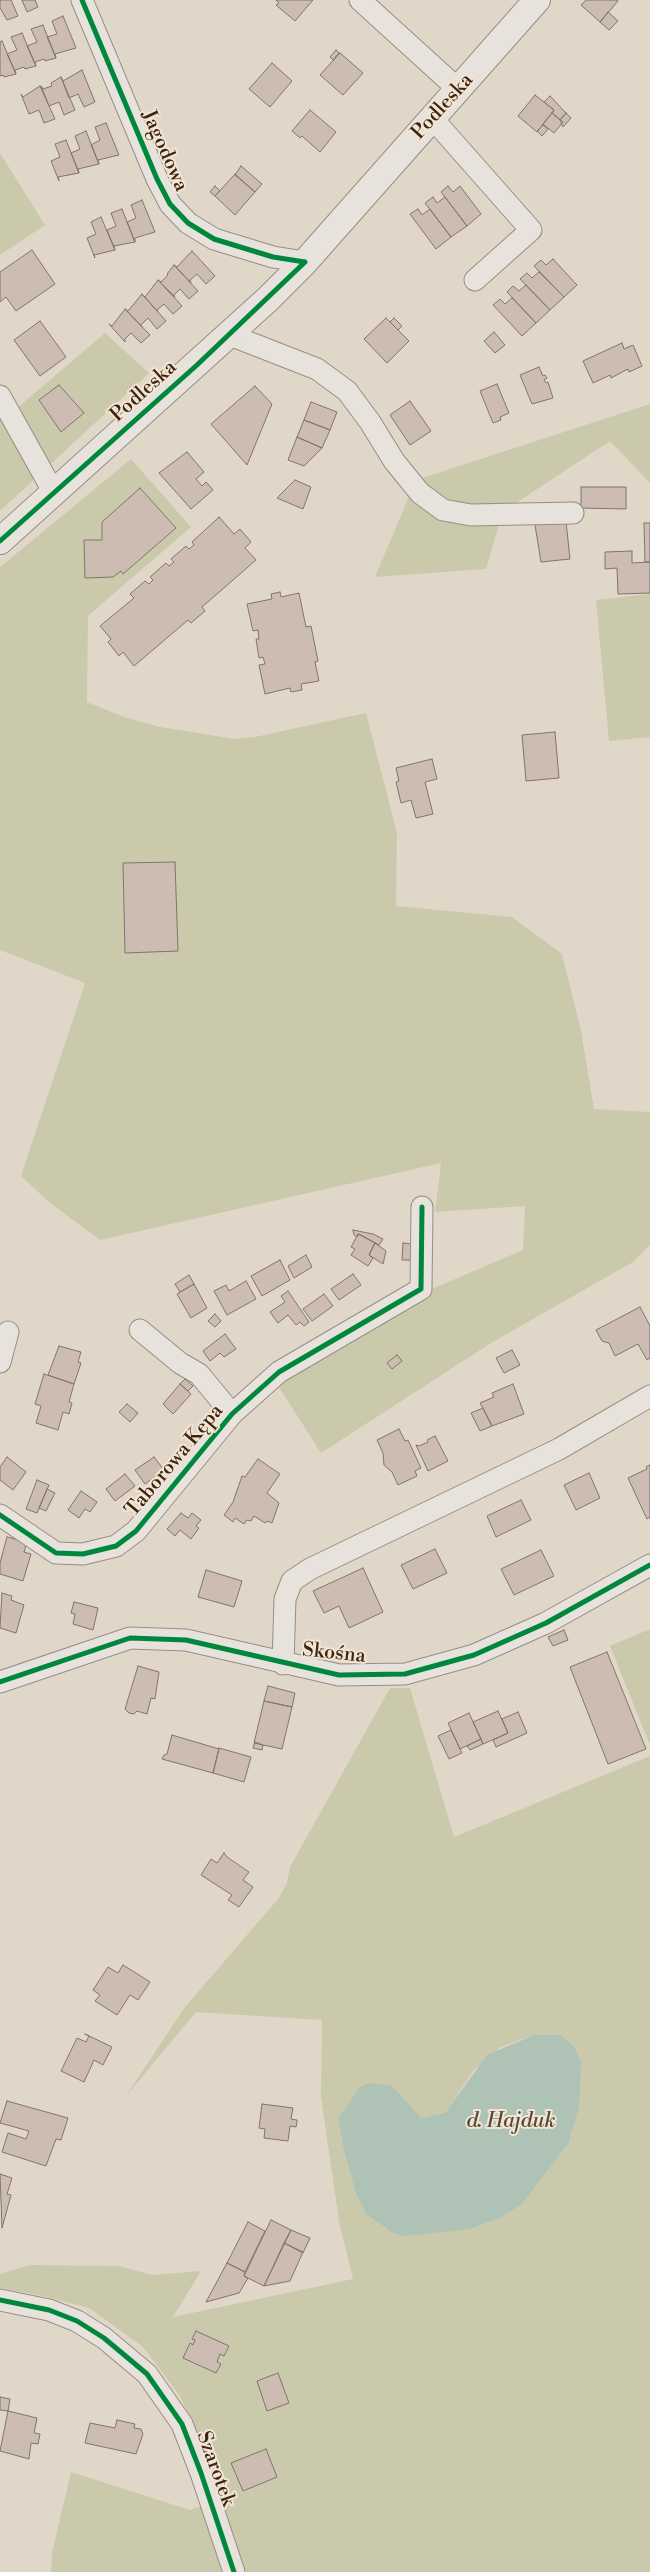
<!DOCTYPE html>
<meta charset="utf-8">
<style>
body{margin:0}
canvas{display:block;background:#e0d7c9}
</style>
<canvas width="650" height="2572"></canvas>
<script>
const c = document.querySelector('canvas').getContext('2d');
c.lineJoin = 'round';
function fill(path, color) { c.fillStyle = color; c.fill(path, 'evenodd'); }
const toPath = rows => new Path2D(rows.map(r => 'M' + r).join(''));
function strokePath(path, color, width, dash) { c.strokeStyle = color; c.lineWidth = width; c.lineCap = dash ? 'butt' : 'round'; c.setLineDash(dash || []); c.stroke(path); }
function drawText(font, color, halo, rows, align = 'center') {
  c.font = font + ' "Libre Bodoni",serif'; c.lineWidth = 4; c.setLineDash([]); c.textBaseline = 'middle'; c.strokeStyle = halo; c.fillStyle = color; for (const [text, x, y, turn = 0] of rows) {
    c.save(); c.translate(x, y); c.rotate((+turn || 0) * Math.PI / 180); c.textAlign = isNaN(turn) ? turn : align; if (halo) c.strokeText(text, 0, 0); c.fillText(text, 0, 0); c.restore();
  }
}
const green = toPath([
 [0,153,45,225,0,255],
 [105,333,149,373,0,511,0,418,16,409],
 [650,404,650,483,610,441,516,503,499,524,486,569,375,577,416,480],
 [131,459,191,527,88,616,87,702,124,717,160,727,235,739,255,737,366,713,397,833,396,906,512,917,562,954,581,1031,594,1109,650,1112,650,1245,633,1262,491,1343,321,1453,277,1384,427,1291,523,1250,525,1206,435,1212,441,1163,100,1240,49,1202,21,1176,85,983,0,950,0,567],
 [650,594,650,737,609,741,596,600],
 [650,1629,650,1742,649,1743,610,1646],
 [390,1688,410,1688,454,1837,650,1756,650,2572,246,2572,208,2458,180,2396,143,2347,89,2308,39,2295,0,2288,0,2274,30,2265,119,2266,152,2275,201,2271,173,2317,353,2279,339,2221,321,2097,322,2020,196,2012,126,2096,185,2007,278,1899,287,1883,290,1867],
 [534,2035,560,2035,521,2205,500,2218,470,2229,355,2191,343,2147,338,2119,407,2104,421,2118,445,2113,474,2070,501,2047],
 [71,2472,190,2510,201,2506,223,2572,51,2572,52,2553]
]);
const water = toPath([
 [534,2035,560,2035,574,2047,581,2062,579,2107,568,2144,521,2205,500,2218,470,2229,404,2236,392,2232,366,2214,355,2191,343,2147,338,2119,360,2087,368,2083,392,2086,421,2118,445,2113,487,2055]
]);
const building = toPath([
 [0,0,11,0,18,16,7,20,0,8,0,0],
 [22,0,35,0,38,7,27,12,22,0],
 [276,0,313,0,295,21,276,5,279,3,276,0],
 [586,0,617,0,618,1,600,22,581,5,586,0],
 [608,12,618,21,609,30,600,22,608,12],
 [63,16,76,48,55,54,56,58,47,37,57,34,52,21,63,16],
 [43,25,56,58,45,61,44,59,35,62,36,66,27,46,37,42,31,29,43,25],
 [22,33,36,66,25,69,24,67,15,70,16,74,7,54,17,50,11,37,22,33],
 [2,41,16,74,4,77,3,75,0,76,0,42,2,41],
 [336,50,339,53,333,60,330,57,336,50],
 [340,53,363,73,343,95,320,75,340,53],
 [272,63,292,81,270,107,249,89,272,63],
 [82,70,95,102,84,107,78,94,69,98,61,77,63,81,82,70],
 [61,77,75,110,64,115,59,102,49,106,41,86,43,89,52,86,51,83,61,77],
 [40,86,55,119,44,123,39,110,29,114,21,94,23,97,40,86],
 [535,95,554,110,537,132,518,116,535,95],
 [550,96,566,113,560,120,552,113,554,110,544,102,550,96],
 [310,110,336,132,320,152,302,136,300,138,292,131,310,110],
 [552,113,563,122,554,133,543,124,552,113],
 [566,113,571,118,563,127,560,120,566,113],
 [106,123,119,155,98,160,99,164,91,145,100,140,95,127,106,123],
 [543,125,548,129,542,136,537,131,543,125],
 [86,131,99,164,78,169,79,173,71,153,80,149,75,136,86,131],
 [66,140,79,173,58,177,59,181,51,161,60,157,55,144,66,140],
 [241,166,262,184,255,192,235,175,241,166],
 [235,174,255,192,235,215,215,196,235,174],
 [215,186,220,191,215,196,210,192,215,186],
 [448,186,453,192,460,186,481,214,467,226,441,192,448,186],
 [433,197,437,203,445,197,467,226,451,237,425,203,433,197],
 [142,200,155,232,135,238,135,242,127,222,136,218,131,205,142,200],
 [122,209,135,242,114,246,115,250,107,230,116,226,111,213,122,209],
 [418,209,422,215,430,209,451,237,436,249,410,214,418,209],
 [101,217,115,250,94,255,95,258,87,238,96,234,91,222,101,217],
 [32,250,55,284,16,311,6,297,0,302,0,272,32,250],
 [192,251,215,276,206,284,197,274,190,280,191,283,174,265,177,267,192,251],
 [553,259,577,285,564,297,534,266,541,260,546,265,553,259],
 [174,265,198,291,189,299,180,289,174,295,175,297,158,280,161,282,168,275,167,274,174,265],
 [539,272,564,297,550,310,520,279,527,273,532,278,539,272],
 [158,280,182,306,173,314,164,304,157,310,158,312,142,294,145,297,158,280],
 [526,285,550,310,536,323,507,292,513,286,519,291,526,285],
 [142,294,166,321,157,329,148,318,141,325,142,327,125,309,128,311,142,294],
 [512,298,536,323,522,336,493,305,500,299,505,304,512,298],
 [125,309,150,335,141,343,131,333,125,339,125,342,109,324,112,326,125,309],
 [386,318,409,341,387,363,364,339,386,318],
 [394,318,402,326,398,330,390,322,394,318],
 [40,321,66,357,40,376,14,340,40,321],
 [494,332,505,345,495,353,484,341,494,332],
 [622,343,624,349,633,345,642,366,629,372,628,369,611,378,610,375,593,383,583,361,622,343],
 [539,367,543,376,545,375,547,378,544,380,546,383,548,382,553,398,532,404,520,375,539,367],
 [497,384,509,413,500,417,501,420,493,423,480,391,497,384],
 [59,385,84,413,61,432,39,400,59,385],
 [255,386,272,404,247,465,211,424,255,386],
 [410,401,431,431,410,445,390,415,410,401],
 [311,402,337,412,330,430,304,420,311,402],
 [304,420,330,430,322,448,297,437,304,420],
 [297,437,322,448,304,466,288,460,297,437],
 [187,452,204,472,196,479,202,486,206,482,213,490,191,509,159,473,187,452],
 [295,480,311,487,303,509,277,498,295,480],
 [581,487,626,487,626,509,581,508,581,487],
 [140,488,176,528,123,574,121,571,113,577,85,578,84,540,102,540,102,522,140,488],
 [219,517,234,534,240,529,251,542,245,548,256,560,202,607,205,611,191,623,188,620,134,666,123,652,119,656,108,642,111,639,100,626,134,598,130,594,145,581,149,584,153,580,150,577,166,563,169,566,174,562,171,559,186,546,189,549,194,545,192,542,219,517],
 [566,521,570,559,541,562,535,525,566,521],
 [644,523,650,523,650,562,645,562,644,523],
 [632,551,632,563,650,562,650,593,618,594,617,568,605,569,605,552,632,551],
 [280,592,281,597,299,593,306,627,311,626,318,661,315,662,319,681,301,684,302,690,291,692,290,688,265,694,259,665,265,664,263,657,259,658,256,639,259,639,258,630,253,631,247,604,272,599,271,594,280,592],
 [555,732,559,778,526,781,522,735,555,732],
 [432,759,437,779,425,782,433,814,416,818,411,800,401,803,396,782,399,781,396,768,432,759],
 [175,862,178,951,125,953,123,863,175,862],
 [353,1230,373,1234,383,1239,379,1245,359,1234,357,1237,354,1235,353,1230],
 [358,1234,375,1243,369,1255,373,1258,368,1266,351,1255,355,1249,351,1247,358,1234],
 [375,1243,386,1251,383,1264,369,1255,375,1243],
 [403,1243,412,1244,412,1260,402,1260,403,1243],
 [306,1255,312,1267,294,1278,288,1266,306,1255],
 [280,1260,290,1280,262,1296,251,1276,280,1260],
 [353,1274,361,1285,339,1300,331,1289,353,1274],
 [189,1275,194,1284,180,1292,175,1284,189,1275],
 [246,1281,256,1299,227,1315,214,1291,226,1285,229,1291,246,1281],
 [194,1284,207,1308,191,1318,177,1294,194,1284],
 [288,1291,309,1322,304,1326,300,1322,296,1325,288,1315,278,1323,270,1312,285,1302,281,1296,288,1291],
 [324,1294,333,1306,312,1321,303,1309,324,1294],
 [640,1307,650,1326,650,1358,647,1360,638,1344,615,1356,609,1343,602,1341,596,1330,640,1307],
 [215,1314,221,1321,215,1327,208,1321,215,1314],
 [225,1334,236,1349,224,1357,220,1353,210,1361,203,1351,225,1334],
 [59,1346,81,1352,78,1362,81,1363,74,1384,48,1375,59,1346],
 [512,1350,520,1365,504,1373,496,1358,512,1350],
 [397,1355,402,1361,392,1369,387,1363,397,1355],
 [44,1374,74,1384,69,1402,72,1403,69,1414,63,1412,58,1430,36,1423,41,1406,35,1404,44,1374],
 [185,1379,193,1386,188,1391,180,1384,185,1379],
 [180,1384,191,1394,173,1414,163,1404,180,1384],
 [513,1384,524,1414,492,1426,480,1403,494,1397,492,1393,513,1384],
 [127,1404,138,1413,130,1422,119,1412,127,1404],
 [483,1408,492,1426,480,1431,471,1413,483,1408],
 [399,1429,405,1441,408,1440,421,1468,415,1471,417,1476,398,1485,392,1472,384,1465,383,1453,377,1440,399,1429],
 [435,1436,448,1461,428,1471,416,1445,419,1446,428,1442,427,1440,435,1436],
 [7,1457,26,1472,13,1490,0,1480,0,1467,7,1457],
 [154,1457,164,1470,145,1484,135,1470,154,1457],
 [258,1459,280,1474,267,1493,279,1503,272,1523,267,1521,265,1523,254,1516,251,1521,247,1520,244,1524,235,1518,233,1522,224,1515,233,1502,242,1476,245,1477,258,1459],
 [650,1465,650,1517,647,1519,628,1478,647,1469,646,1467,650,1465],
 [589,1473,600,1498,576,1510,564,1485,589,1473],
 [125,1474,135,1486,115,1501,106,1489,125,1474],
 [37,1480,49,1485,37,1513,26,1509,37,1480],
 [47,1489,55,1493,46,1511,39,1508,47,1489],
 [81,1491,97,1502,90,1512,85,1509,79,1518,68,1510,81,1491],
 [521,1500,531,1520,496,1537,487,1516,521,1500],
 [181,1513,188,1518,192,1513,201,1520,196,1526,199,1528,191,1539,180,1530,175,1536,167,1529,181,1513],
 [7,1537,27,1542,24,1552,31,1554,23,1581,0,1574,0,1563,7,1537],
 [435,1549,447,1573,413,1589,401,1565,435,1549],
 [541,1550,554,1576,514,1595,501,1569,541,1550],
 [363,1568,383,1612,349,1628,339,1606,324,1613,313,1591,363,1568],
 [206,1570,242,1581,234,1607,198,1597,206,1570],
 [2,1593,12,1596,11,1600,24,1605,16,1633,0,1628,2,1593],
 [74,1602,98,1608,93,1630,73,1624,75,1614,71,1613,74,1602],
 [564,1630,568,1640,553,1646,548,1637,564,1630],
 [607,1652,646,1749,608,1764,570,1667,607,1652],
 [138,1666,159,1672,155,1699,151,1698,147,1714,137,1711,134,1714,129,1713,125,1709,138,1666],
 [268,1686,295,1693,292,1707,264,1701,268,1686],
 [264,1701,292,1707,282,1749,254,1743,264,1701],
 [498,1711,508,1733,483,1744,473,1722,498,1711],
 [518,1712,527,1733,496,1747,493,1740,508,1733,502,1719,518,1712],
 [469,1713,481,1739,460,1749,448,1723,469,1713],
 [451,1730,462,1753,449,1759,438,1736,451,1730],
 [172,1735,219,1749,213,1773,162,1759,164,1755,167,1754,172,1735],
 [481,1739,483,1744,470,1750,467,1746,481,1739],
 [255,1742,263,1745,262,1750,253,1748,255,1742],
 [219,1748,251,1757,244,1782,213,1773,219,1748],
 [224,1853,227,1857,249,1872,243,1880,253,1887,239,1907,228,1900,232,1895,201,1875,211,1859,217,1863,224,1853],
 [123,1965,150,1982,138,2000,130,1995,117,2015,95,2001,100,1995,93,1990,108,1967,118,1973,123,1965],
 [85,2034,112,2047,103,2065,94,2060,84,2082,61,2071,77,2038,86,2042,89,2036,85,2034],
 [7,2101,68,2118,61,2140,56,2139,46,2166,2,2152,8,2133,26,2139,29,2131,0,2123,7,2101],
 [262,2104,293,2108,291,2119,297,2120,297,2122,296,2127,290,2126,288,2141,264,2138,265,2129,259,2128,262,2104],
 [0,2174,12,2178,7,2194,11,2195,2,2228,0,2174],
 [271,2220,291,2230,264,2286,244,2276,271,2220],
 [248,2222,265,2231,245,2272,227,2263,248,2222],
 [291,2230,310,2238,303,2253,284,2243,291,2230],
 [284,2243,303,2252,290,2281,264,2286,284,2243],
 [227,2263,245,2272,244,2276,248,2278,239,2293,206,2302,227,2263],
 [196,2331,229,2346,224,2356,220,2354,217,2362,221,2364,216,2373,183,2358,190,2343,193,2345,195,2340,192,2339,196,2331],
 [278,2373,289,2403,267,2411,257,2381,278,2373],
 [0,2397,10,2399,8,2411,0,2410,0,2397],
 [8,2411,37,2418,34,2433,40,2434,38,2444,31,2443,29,2459,0,2451,8,2411],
 [117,2420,135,2424,134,2428,141,2429,143,2434,136,2454,85,2443,90,2423,115,2428,117,2420],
 [266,2449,277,2477,243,2491,231,2463,266,2449]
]);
const minor = toPath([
 [82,0,157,179,170,204,188,223,214,239,273,257,305,262],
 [360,0,459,90],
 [433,119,531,230,475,280],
 [230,335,317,369,347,391,370,422,394,461,420,493,443,510,471,515,573,513],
 [0,396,54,493],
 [140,1330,180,1363,199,1374,232,1414],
 [0,1362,8,1332],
 [0,1515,56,1553,83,1554,116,1546,136,1531,232,1414,279,1372,421,1289,422,1207],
 [283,1664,285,1599,292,1581,310,1569,559,1449,650,1396],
 [0,1682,130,1638,186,1640,339,1675,405,1674,474,1655,546,1623,650,1565],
 [0,2300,49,2310,77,2321,104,2338,147,2374,182,2424,201,2473,234,2572]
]);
const tertiary = toPath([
 [0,541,268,299,305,262,537,0]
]);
const cycleway = toPath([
 [82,0,157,179,170,204,188,223,214,239,273,257,305,262],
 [0,541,197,365,305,262],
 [0,1515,56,1553,83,1554,116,1546,136,1531,232,1414,279,1372,421,1289,422,1207],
 [0,1682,130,1638,186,1640,339,1675,405,1674,474,1655,546,1623,650,1565],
 [0,2300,49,2310,77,2321,104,2338,147,2374,182,2424,201,2473,234,2572]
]);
const streetNames = [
 ["Podleska",443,107,-48],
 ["Jagodowa",164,151,66],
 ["Podleska",144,392,-42],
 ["Taborowa Kępa",175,1461,-50],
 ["Skośna",334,1654,6],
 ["Szarotek",215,2469,70]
];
const waterNames = [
 ["d. Hajduk",511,2122]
];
fill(green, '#cac9ab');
fill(water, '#aec3b5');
fill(building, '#cdbcb2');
strokePath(building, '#7f766c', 1);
strokePath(minor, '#978e83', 23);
strokePath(tertiary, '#978e83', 28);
strokePath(minor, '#e7e2dc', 21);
strokePath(tertiary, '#e7e2dc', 26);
strokePath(cycleway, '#00873e', 5);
drawText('20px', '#3f240f', '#f1e6d6', streetNames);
drawText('italic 21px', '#564a36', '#f1e6d6', waterNames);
</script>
